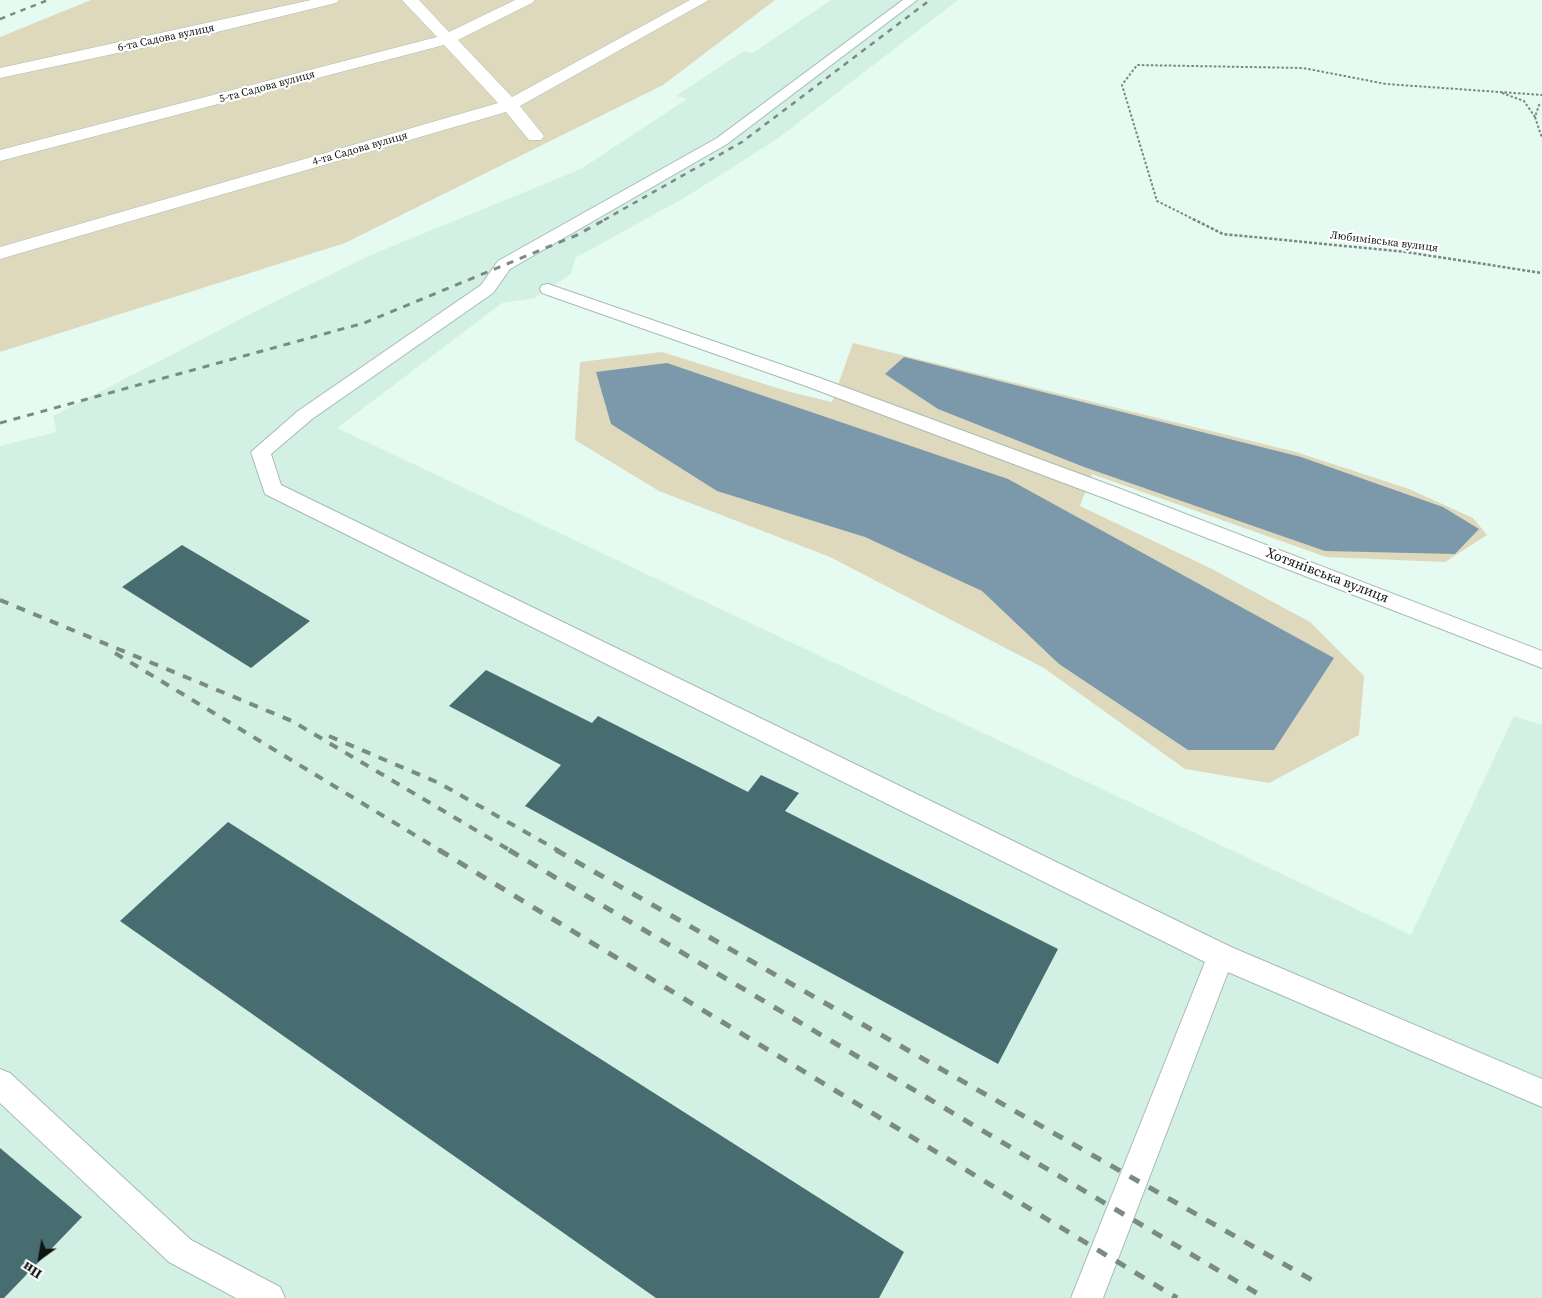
<!DOCTYPE html>
<meta charset="utf-8">
<style>
body{margin:0}
#map{position:relative;width:1542px;height:1298px;overflow:hidden;background:#e5faf1;font-family:"Source Serif 4",serif}
canvas{display:block}
.north{position:absolute;left:15px;top:1233px;width:50px;height:50px;-webkit-text-stroke:4px #fff;paint-order:stroke;rotate:212deg;font-size:14px;font-weight:700;line-height:20px;text-align:center;color:#0d1411}
.north::after{content:'';display:block;margin:auto;width:18px;height:22px;background:#0d1411;clip-path:polygon(50% 0,100% 100%,50% 72%,0 100%)}
</style>
<div id="map">
<canvas width="1542" height="1298"></canvas>
<div class="north">Пн</div>
</div>
<script>
const c = document.querySelector('canvas').getContext('2d');
c.lineJoin = 'round';
function fill(path, color) { c.fillStyle = color; c.fill(path, 'evenodd'); }
const toPath = rows => new Path2D(rows.map(r => 'M' + r).join(''));
function strokePath(path, color, width, dash) { c.strokeStyle = color; c.lineWidth = width; c.lineCap = dash ? 'butt' : 'round'; c.setLineDash(dash || []); c.stroke(path); }
function drawText(font, color, halo, rows, align = 'center') {
  c.font = font + ' "Source Serif 4",serif'; c.lineWidth = 4.5; c.setLineDash([]); c.textBaseline = 'middle'; c.strokeStyle = halo; c.fillStyle = color; for (const [text, x, y, turn = 0] of rows) {
    c.save(); c.translate(x, y); c.rotate((+turn || 0) * Math.PI / 180); c.textAlign = isNaN(turn) ? turn : align; if (halo) c.strokeText(text, 0, 0); c.fillText(text, 0, 0); c.restore();
  }
}
const built = toPath([
 [831,0,958,0,777,139,684,198,575,258,571,274,535,298,502,303,337,428,1411,935,1514,716,1542,725,1542,1298,0,1298,0,446,57,432,53,416,270,304,371,255,581,169,687,99,676,96,744,51,753,53]
]);
const green = toPath([
 [91,0,775,0,663,85,345,243,0,352,0,37],
 [853,343,1296,452,1409,489,1473,518,1487,535,1445,562,1326,557,1092,474,1080,506,1210,568,1310,622,1364,676,1359,735,1269,783,1185,769,1044,668,830,557,659,491,575,440,580,362,662,352,790,392,832,402]
]);
const water = toPath([
 [904,357,1301,457,1443,507,1479,529,1455,554,1325,551,1084,467,938,409,885,374],
 [667,363,1008,479,1334,658,1274,750,1188,750,1059,664,982,591,865,537,717,491,611,424,596,372]
]);
const building = toPath([
 [182,545,310,621,251,668,122,587],
 [486,670,592,723,598,716,748,792,761,775,799,793,785,811,1058,949,998,1064,525,806,561,765,449,706],
 [228,822,904,1252,879,1298,656,1298,120,921],
 [0,1148,82,1217,4,1298,0,1298]
]);
const pathFar1 = toPath([
 [1502,93,1524,101,1535,117,1539,105,1542,104],
 [1535,117,1542,138],
 [1195,220,1157,201,1122,85,1137,65,1303,68,1386,84,1542,95]
]);
const path = toPath([
 [1193,219,1223,234,1406,252,1542,273]
]);
const lane = toPath([
 [903,0,917,0,727,144,510,269,493,293,312,419,271,454,281,485,1231,947,1542,1079,1542,1107,1228,972,1103,1298,1071,1298,1205,962,265,494,251,452,298,411,481,285,498,261,717,138,903,0],
 [548,284,820,378,1118,488,1542,651,1542,668,1104,498,806,386,542,293,540,289,542,285,548,284],
 [0,1069,10,1073,191,1240,280,1287,285,1298,236,1298,169,1262,0,1103,0,1069]
]);
const street = toPath([
 [311,0,339,0,336,3,217,32,0,78,0,68,311,0],
 [402,0,419,0,449,32,515,0,535,0,532,3,458,40,512,97,690,0,709,0,520,106,544,136,541,140,529,140,506,112,0,259,0,247,498,103,444,45,0,161,0,150,437,37,402,0]
]);
const railFar3 = toPath([
 [0,19,48,0],
 [604,220,742,142,930,0]
]);
const railFar2 = toPath([
 [0,423,364,323,577,235,606,219]
]);
const railFar1 = toPath([
 [0,600,292,721,511,851],
 [115,653,441,851],
 [329,736,439,783,559,851]
]);
const rail = toPath([
 [439,850,1177,1298],
 [509,850,1265,1298],
 [556,850,1319,1284]
]);
const farStreetnames = [
 ["6-та Садова вулиця",166,38,-12],
 ["5-та Садова вулиця",267,87,-15],
 ["4-та Садова вулиця",360,149,-16],
 ["Любимівська вулиця",1384,242,7]
];
const streetNames = [
 ["Хотянівська вулиця",1327,576,21]
];
fill(built, '#d2f0e3');
fill(green, '#ded9bd');
fill(water, '#7c99ac');
fill(building, '#476d70');
strokePath(lane, '#a7bbb3', 2);
strokePath(street, '#a7bbb3', 1);
strokePath(pathFar1, '#798781', 2, [2.5, 2]);
strokePath(path, '#798781', 2.5, [3, 2]);
fill(lane, '#fff');
fill(street, '#fff');
strokePath(railFar3, '#7c8a84', 2.5, [5.5, 5.5]);
strokePath(railFar2, '#7c8a84', 3, [7, 7]);
strokePath(railFar1, '#7c8a84', 4, [9, 9]);
strokePath(rail, '#7c8a84', 5, [11, 11]);
drawText('11px', '#0d1411', '#fff', farStreetnames);
drawText('14px', '#0d1411', '#fff', streetNames);
</script>
